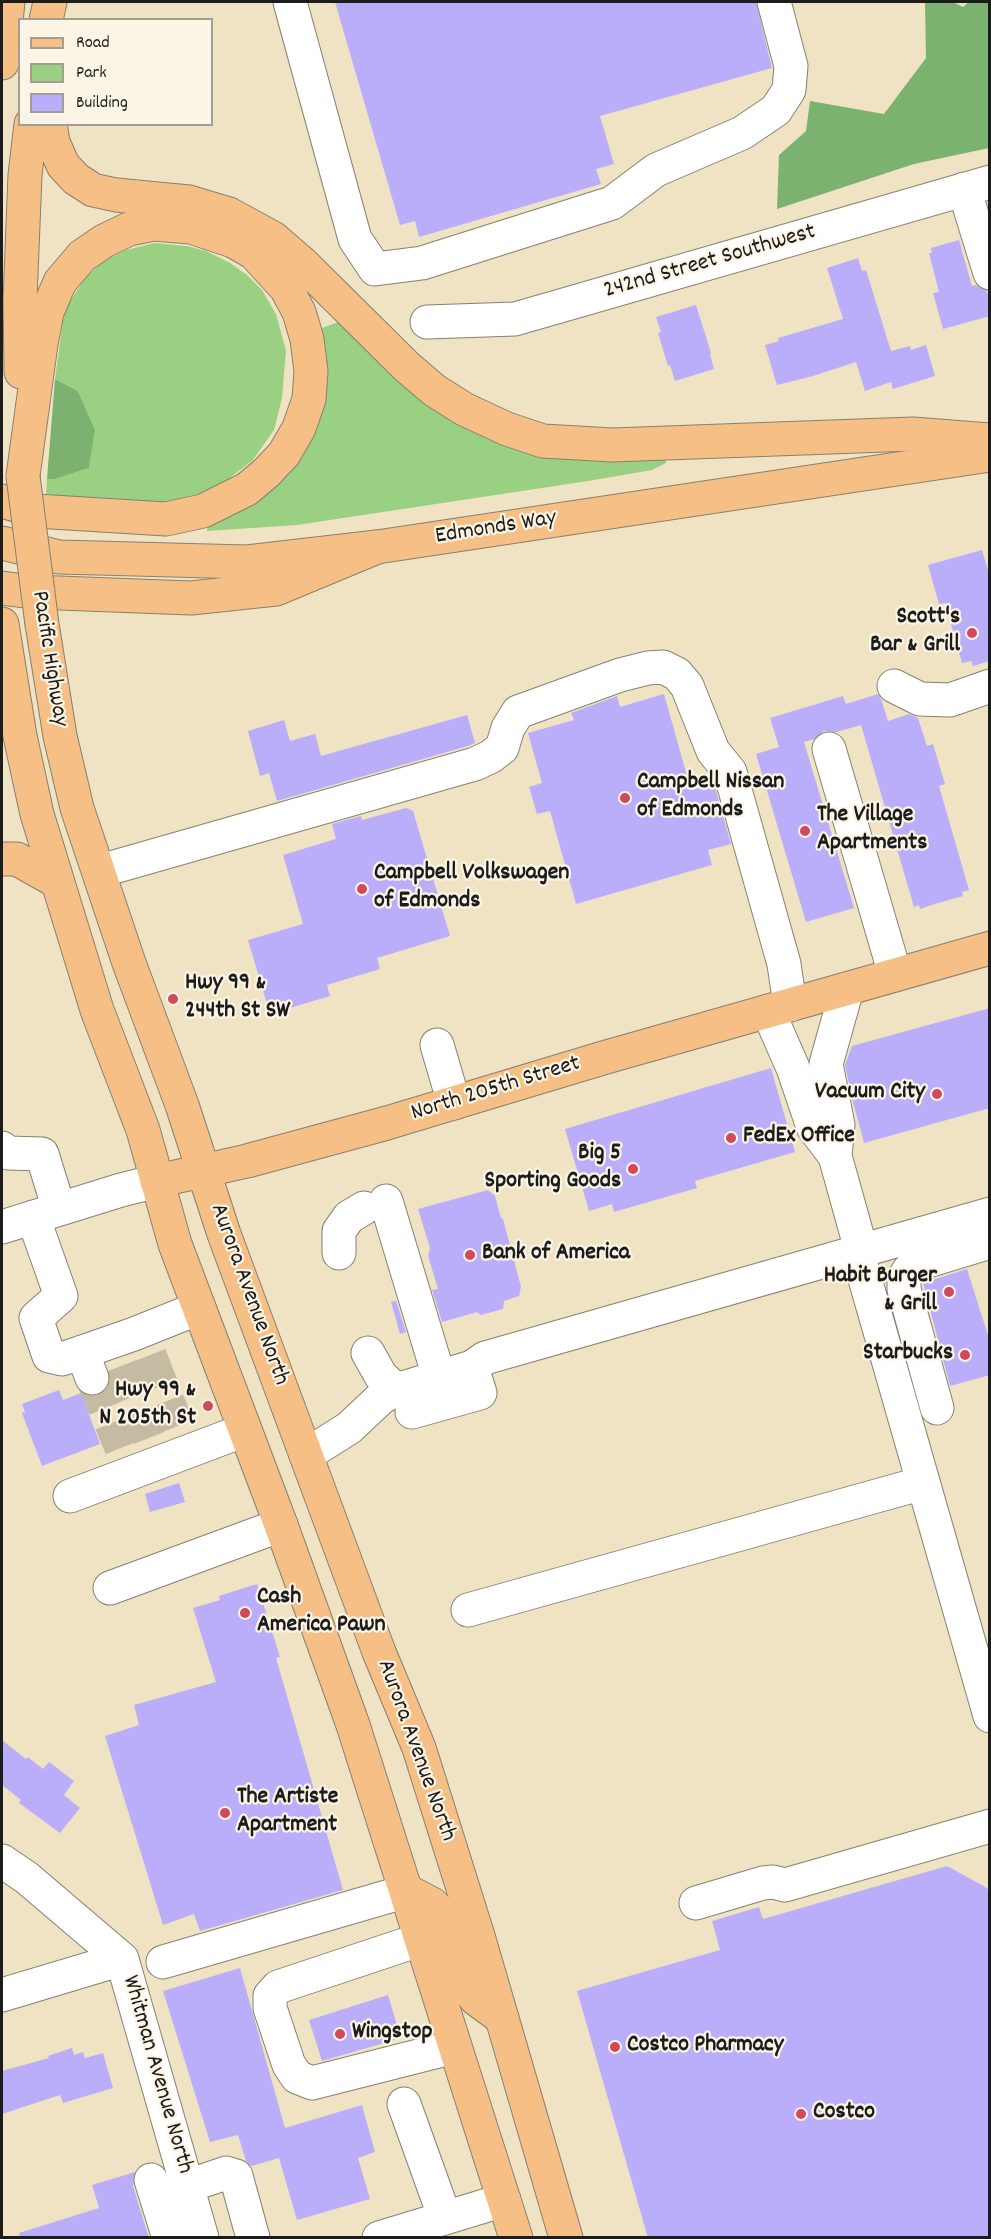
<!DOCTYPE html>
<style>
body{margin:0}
#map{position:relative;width:991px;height:2239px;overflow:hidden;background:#efe3c4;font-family:Dekko,sans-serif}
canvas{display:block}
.frame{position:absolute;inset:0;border:3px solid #1c1c1c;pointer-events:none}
.legend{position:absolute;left:18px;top:18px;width:195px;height:108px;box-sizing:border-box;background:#fcf5e5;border:2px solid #a29e95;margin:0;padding:8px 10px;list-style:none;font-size:18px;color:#1c1c1c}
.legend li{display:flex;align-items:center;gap:12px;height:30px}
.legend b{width:30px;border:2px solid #a29e95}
</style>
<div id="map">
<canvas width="991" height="2239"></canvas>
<div class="frame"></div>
<ul class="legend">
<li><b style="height:8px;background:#f5bf86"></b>Road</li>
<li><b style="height:16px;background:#9ad082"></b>Park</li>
<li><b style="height:16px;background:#baaefb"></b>Building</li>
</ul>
</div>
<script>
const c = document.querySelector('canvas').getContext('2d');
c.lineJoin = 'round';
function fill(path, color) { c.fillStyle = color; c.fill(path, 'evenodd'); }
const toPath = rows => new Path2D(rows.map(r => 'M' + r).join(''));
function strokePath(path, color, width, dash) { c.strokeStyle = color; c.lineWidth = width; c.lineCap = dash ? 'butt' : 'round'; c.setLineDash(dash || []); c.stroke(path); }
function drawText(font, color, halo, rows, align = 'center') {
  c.font = font + ' Dekko,sans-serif'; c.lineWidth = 4.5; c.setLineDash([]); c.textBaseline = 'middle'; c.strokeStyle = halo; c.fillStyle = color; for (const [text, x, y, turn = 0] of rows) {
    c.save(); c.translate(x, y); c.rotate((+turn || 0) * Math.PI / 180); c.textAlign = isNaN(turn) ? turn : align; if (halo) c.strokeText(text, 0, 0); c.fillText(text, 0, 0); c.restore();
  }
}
const green = toPath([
 [154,243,187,246,206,251,230,263,247,275,262,290,276,314,286,351,282,398,274,430,253,460,227,480,196,495,171,502,140,508,128,503,46,494,47,479,55,479,89,468,95,430,78,391,55,379,64,313,74,295,87,276,104,261,126,250],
 [341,321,432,401,666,458,666,463,652,470,588,481,297,525,207,531,208,523,274,483,319,329]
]);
const forest = toPath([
 [925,2,953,2,963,7,969,2,989,2,989,148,914,164,777,209,779,155,806,131,810,101,884,114,926,58],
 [55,379,78,391,95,430,89,468,55,479,47,479]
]);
const building = toPath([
 [335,2,756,2,772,68,600,116,614,164,596,169,601,184,419,237,415,221,400,225],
 [959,240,972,286,976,285,987,291,990,301,990,316,943,329,933,293,939,292,929,253,932,253,931,248],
 [858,258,862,271,866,270,891,351,910,346,911,350,926,345,935,376,893,389,891,382,865,391,856,362,813,376,777,385,765,345,779,341,778,338,843,319,827,268],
 [696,305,711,353,710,354,714,369,675,381,670,365,668,366,658,333,661,332,656,317],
 [982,550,990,577,990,661,973,666,971,661,962,663,945,603,939,604,928,565],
 [664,694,691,790,714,784,731,844,708,850,712,865,576,904,550,811,537,814,529,787,542,783,528,733,574,720,571,713,617,696,620,707],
 [878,694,881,699,888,721,909,714,918,718,927,746,933,744,945,784,939,786,969,890,962,892,963,896,938,903,920,909,919,905,914,907,861,725,837,732,824,731,814,739,804,742,854,908,806,922,756,754,779,747,770,718,843,696,846,704],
 [467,715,475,743,468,746,277,801,269,773,260,776,248,731,284,720,290,741,315,734,321,756],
 [406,808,413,811,450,936,377,958,380,969,327,985,330,996,270,1014,248,940,303,924,283,855,336,839,332,824,361,816,362,820],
 [990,1008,990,1108,864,1143,853,1102,845,1065,852,1046],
 [771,1068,795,1152,695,1181,697,1188,614,1212,612,1204,589,1211,565,1129],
 [488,1190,495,1196,501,1218,503,1219,521,1287,519,1296,504,1301,503,1309,481,1315,477,1312,442,1322,432,1290,438,1289,428,1256,430,1248,418,1209],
 [967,1269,990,1342,990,1375,950,1386,923,1283],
 [396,1301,406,1332,400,1334,391,1302],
 [59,1390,63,1400,81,1393,100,1444,42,1466,22,1413,25,1412,22,1404],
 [179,1483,185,1502,150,1512,145,1494],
 [257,1584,280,1657,276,1658,343,1890,200,1931,194,1914,163,1925,105,1736,139,1725,134,1705,216,1682,193,1608,220,1600,219,1596],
 [2,1740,26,1759,28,1757,43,1769,49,1762,74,1781,64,1795,80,1808,60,1833,19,1803,21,1800,2,1785],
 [947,1866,987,1888,990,1898,990,2238,648,2238,577,1991,720,1950,712,1921,759,1907,763,1919],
 [240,1968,285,2128,362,2105,375,2152,358,2158,370,2199,297,2220,279,2158,252,2166,246,2161,238,2135,210,2142,163,1991],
 [388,1995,401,2038,322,2061,309,2020],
 [72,2048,74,2055,83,2052,85,2058,103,2053,113,2088,63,2103,60,2095,2,2114,2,2071,49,2058,48,2056],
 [135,2172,133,2186,149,2238,20,2238,19,2233,99,2208,92,2185]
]);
const minorTunnel = toPath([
 [150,1355,178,1426],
 [121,1366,149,1438],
 [92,1378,121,1448]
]);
const minor = toPath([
 [290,2,355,239,375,269,422,263,612,203,656,170,742,133,776,110,789,90,791,66,774,2],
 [964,189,990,273],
 [427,322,515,319,990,182],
 [894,686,920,699,950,700,990,686],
 [829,749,895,974],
 [100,871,475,764,490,757,502,748,508,728,518,712,620,675,648,668,663,667,677,674,687,686,713,751,730,772,784,964,790,1005],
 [768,1011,793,1068,813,1127,835,1156,857,1235,861,1265,990,1716],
 [437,1045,454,1103],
 [2,1148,8,1153,42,1154,59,1209],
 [835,1156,838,1125,826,1064,847,989],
 [386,1201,439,1377],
 [33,1217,61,1296,36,1318,49,1356,62,1359,134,1334,199,1308],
 [2,1227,121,1190,157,1181],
 [339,1253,339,1231,349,1217,364,1208],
 [82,1352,92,1378],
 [368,1353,381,1376,396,1390],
 [937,1408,904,1289,904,1278,909,1270,918,1264,990,1242],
 [412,1412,480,1393,472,1367],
 [306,1455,349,1428,382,1397,396,1390,472,1367,485,1358,990,1214],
 [70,1496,245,1430],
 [110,1588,281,1525],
 [468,1610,923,1483],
 [2,1861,27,1878,122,1959,202,2238],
 [696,1903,763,1883,773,1882,785,1885,990,1826],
 [422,1939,278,1987,270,1996,270,2008,289,2065,297,2077,312,2083,454,2047],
 [163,1962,407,1891],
 [2,1995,122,1959],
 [404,2104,445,2218],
 [151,2180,169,2238],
 [188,2186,226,2173,236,2176,253,2238],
 [379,2238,504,2200]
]);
const major = toPath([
 [2,543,59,557,247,562,377,547,990,455],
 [157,1181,247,1161,387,1123,603,1058,990,948],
 [407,1891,432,1904,441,1913,446,1923,463,1980,469,1991,476,1999,502,2018]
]);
const highway = toPath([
 [46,20,50,2],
 [2,63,8,2],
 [50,124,53,142,63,165,76,179,93,190,116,195,189,202,229,214,273,238,303,264,406,366,434,390,464,409,507,429,543,441,612,445,913,434,990,440],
 [21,372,20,300,25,175,31,124],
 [2,501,36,511,166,519,203,511,247,489,266,473,284,454,299,428,309,399,311,371,307,339,299,312,286,288,254,253,233,241,191,227,153,224,129,229,104,241,82,256,60,282,47,312,41,344,23,476],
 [2,588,33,592,191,598,276,589,377,547],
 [2,624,20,736,37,814,97,1010,143,1130,175,1244,281,1525,353,1725,516,2238],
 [42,624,60,736,77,808,129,963,182,1105,224,1234,379,1652,419,1748,478,1936,566,2238],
 [2,859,17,859,56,881]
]);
const highwayBridge = toPath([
 [23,476,42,624]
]);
const markers = [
 [972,633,6,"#d1495b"],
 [625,798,6,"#d1495b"],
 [805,831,6,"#d1495b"],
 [362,889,6,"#d1495b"],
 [173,999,6,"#d1495b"],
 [937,1094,6,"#d1495b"],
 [731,1138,6,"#d1495b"],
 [633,1169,6,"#d1495b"],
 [470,1255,6,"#d1495b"],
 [949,1292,6,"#d1495b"],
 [965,1355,6,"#d1495b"],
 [208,1406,6,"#d1495b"],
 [245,1613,6,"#d1495b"],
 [225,1813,6,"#d1495b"],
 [340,2034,6,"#d1495b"],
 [615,2047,6,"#d1495b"],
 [801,2114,6,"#d1495b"]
];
const streetNames = [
 ["242nd Street Southwest",710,263,-16],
 ["Edmonds Way",496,529,-9],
 ["Pacific Highway",48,659,81],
 ["North 205th Street",496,1090,-17],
 ["Aurora Avenue North",248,1295,70],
 ["Aurora Avenue North",415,1751,70],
 ["Whitman Avenue North",156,2075,74]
];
const poiNames = [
 ["Scott's",960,619,"right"],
 ["Bar & Grill",960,647,"right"],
 ["Campbell Nissan",637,784],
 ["of Edmonds",637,812],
 ["The Village",817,817],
 ["Apartments",817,845],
 ["Campbell Volkswagen",374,875],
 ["of Edmonds",374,903],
 ["Hwy 99 &",185,985],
 ["244th St SW",185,1013],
 ["Vacuum City",925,1094,"right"],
 ["FedEx Office",743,1138],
 ["Big 5",621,1155,"right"],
 ["Sporting Goods",621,1183,"right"],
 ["Bank of America",482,1255],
 ["Habit Burger",937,1278,"right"],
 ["& Grill",937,1306,"right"],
 ["Starbucks",953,1355,"right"],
 ["Hwy 99 &",196,1392,"right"],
 ["N 205th St",196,1420,"right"],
 ["Cash",257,1599],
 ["America Pawn",257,1627],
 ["The Artiste",237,1799],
 ["Apartment",237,1827],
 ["Wingstop",352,2034],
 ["Costco Pharmacy",627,2047],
 ["Costco",813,2114]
];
fill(green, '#9ad082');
fill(forest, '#7bb270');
fill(building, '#baaefb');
strokePath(minorTunnel, '#c5bba2', 33, [33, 16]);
strokePath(minor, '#868070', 35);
strokePath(major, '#868070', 35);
strokePath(highway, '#868070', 35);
strokePath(minor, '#fff', 33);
strokePath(major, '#f5bf86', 33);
strokePath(highway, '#f5bf86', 33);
strokePath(highwayBridge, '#868070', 35, []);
strokePath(highwayBridge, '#f5bf86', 33);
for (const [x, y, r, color] of markers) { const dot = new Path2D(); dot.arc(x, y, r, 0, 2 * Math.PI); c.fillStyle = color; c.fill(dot); strokePath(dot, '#fcf5e5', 2); }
drawText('24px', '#1c1c1c', '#fcf5e5', streetNames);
drawText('bold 24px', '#1c1c1c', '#fcf5e5', poiNames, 'left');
</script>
